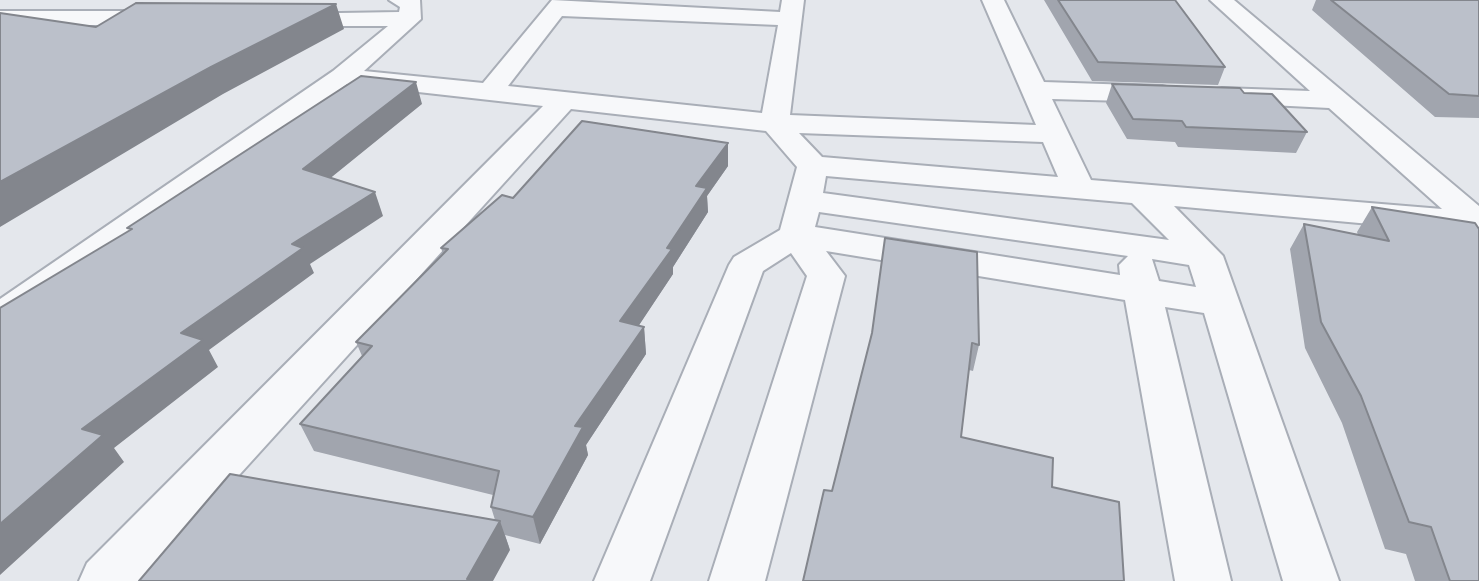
<!DOCTYPE html>
<style>
body{margin:0}
canvas{display:block;background:#e4e7ec}
</style>
<canvas width="1479" height="581"></canvas>
<script>
const c = document.querySelector('canvas').getContext('2d');
c.lineJoin = 'round';
const toPath = rows => new Path2D(rows.map(r => 'M' + r).join(''));
function strokePath(path, color, width, dash) { c.strokeStyle = color; c.lineWidth = width; c.lineCap = dash ? 'butt' : 'round'; c.setLineDash(dash || []); c.stroke(path); }
function fill(path, color) { c.fillStyle = color; c.fill(path, 'evenodd'); }
const minor = toPath([
 [389,0,420,0,421,19,364,71,483,83,552,0,780,12,782,0,804,0,790,115,1036,125,982,0,1004,0,1044,82,1162,86,1171,88,1175,94,1171,100,1162,102,1052,99,1091,180,1442,209,1329,108,1212,102,1209,96,1212,90,1222,88,1310,91,1210,0,1234,0,1479,206,1479,234,1174,206,1223,256,1339,581,1283,581,1204,313,1165,307,1231,581,1175,581,1125,300,826,251,845,276,765,581,709,581,807,276,791,253,763,271,650,581,594,581,729,265,734,257,780,230,797,167,766,131,571,109,143,581,79,581,87,563,543,106,347,84,14,327,0,331,0,299,333,71,388,26,289,26,281,24,278,19,281,14,399,12,400,7,389,0],
 [562,16,778,25,762,113,508,86,562,16],
 [799,133,1043,142,1058,177,822,157,799,133],
 [826,176,1132,203,1169,240,823,193,826,176],
 [819,212,1128,256,1119,265,1120,275,815,227,819,212],
 [1152,259,1189,265,1196,287,1159,281,1152,259],
 [0,11,162,11,173,18,162,25,0,25,0,11]
]);
const wall = toPath([
 [1044,0,1175,0,1225,67,1218,85,1092,81],
 [1316,0,1479,0,1479,118,1435,117,1312,10],
 [1112,84,1244,93,1307,132,1296,153,1178,147,1175,142,1127,139,1106,103],
 [728,143,728,166,707,196,708,212,673,267,673,274,638,326,644,327,646,354,586,445,588,455,540,544,505,535,510,550,495,520,491,507,493,495,314,451,300,424,362,356,356,342,443,254,441,248,513,198],
 [1372,207,1475,223,1479,581,1415,581,1406,554,1385,549,1342,423,1305,348,1290,249,1304,224,1358,235,1357,232],
 [872,335,979,345,973,371,969,370,832,491]
]);
const shadedWall = toPath([
 [336,4,344,29,223,94,0,227,0,182,211,67],
 [416,82,422,104,312,193,303,169],
 [728,143,728,166,707,196,708,212,673,267,673,274,624,348,620,321,667,248,696,186],
 [375,192,383,216,310,264,314,273,209,350,218,367,114,448,124,462,0,575,0,524,82,429,181,333,292,244],
 [644,327,646,354,586,445,588,455,540,544,533,517,575,426],
 [500,521,510,550,493,581,468,581,467,579]
]);
const building = toPath([
 [1058,0,1175,0,1225,67,1098,62,1058,0],
 [1331,0,1479,0,1479,96,1449,94,1331,0],
 [136,3,336,4,211,67,0,182,0,13,96,27,136,3],
 [361,76,416,82,303,169,375,192,292,244,303,248,181,333,203,340,82,429,103,435,0,524,0,308,132,229,127,228,361,76],
 [1112,84,1240,88,1244,93,1272,94,1307,132,1186,127,1182,121,1133,119,1112,84],
 [582,121,728,143,696,186,707,188,667,248,672,249,620,321,644,327,575,426,583,427,533,517,491,507,499,471,300,424,372,346,356,342,448,249,441,248,502,195,513,198,582,121],
 [1372,207,1475,223,1479,229,1479,581,1450,581,1431,527,1409,522,1361,396,1321,322,1304,224,1389,241,1372,207],
 [885,238,977,252,979,345,972,343,961,437,1053,458,1052,487,1119,502,1124,581,803,581,824,490,832,491,872,333,885,238],
 [230,474,500,521,467,579,472,581,139,581,230,474]
]);
strokePath(minor, '#a9aeb7', 4);
fill(minor, '#f7f8fa');
fill(wall, '#a1a5ae');
fill(shadedWall, '#83868d');
fill(building, '#bbc0ca');
strokePath(building, '#83868d', 2);
</script>
